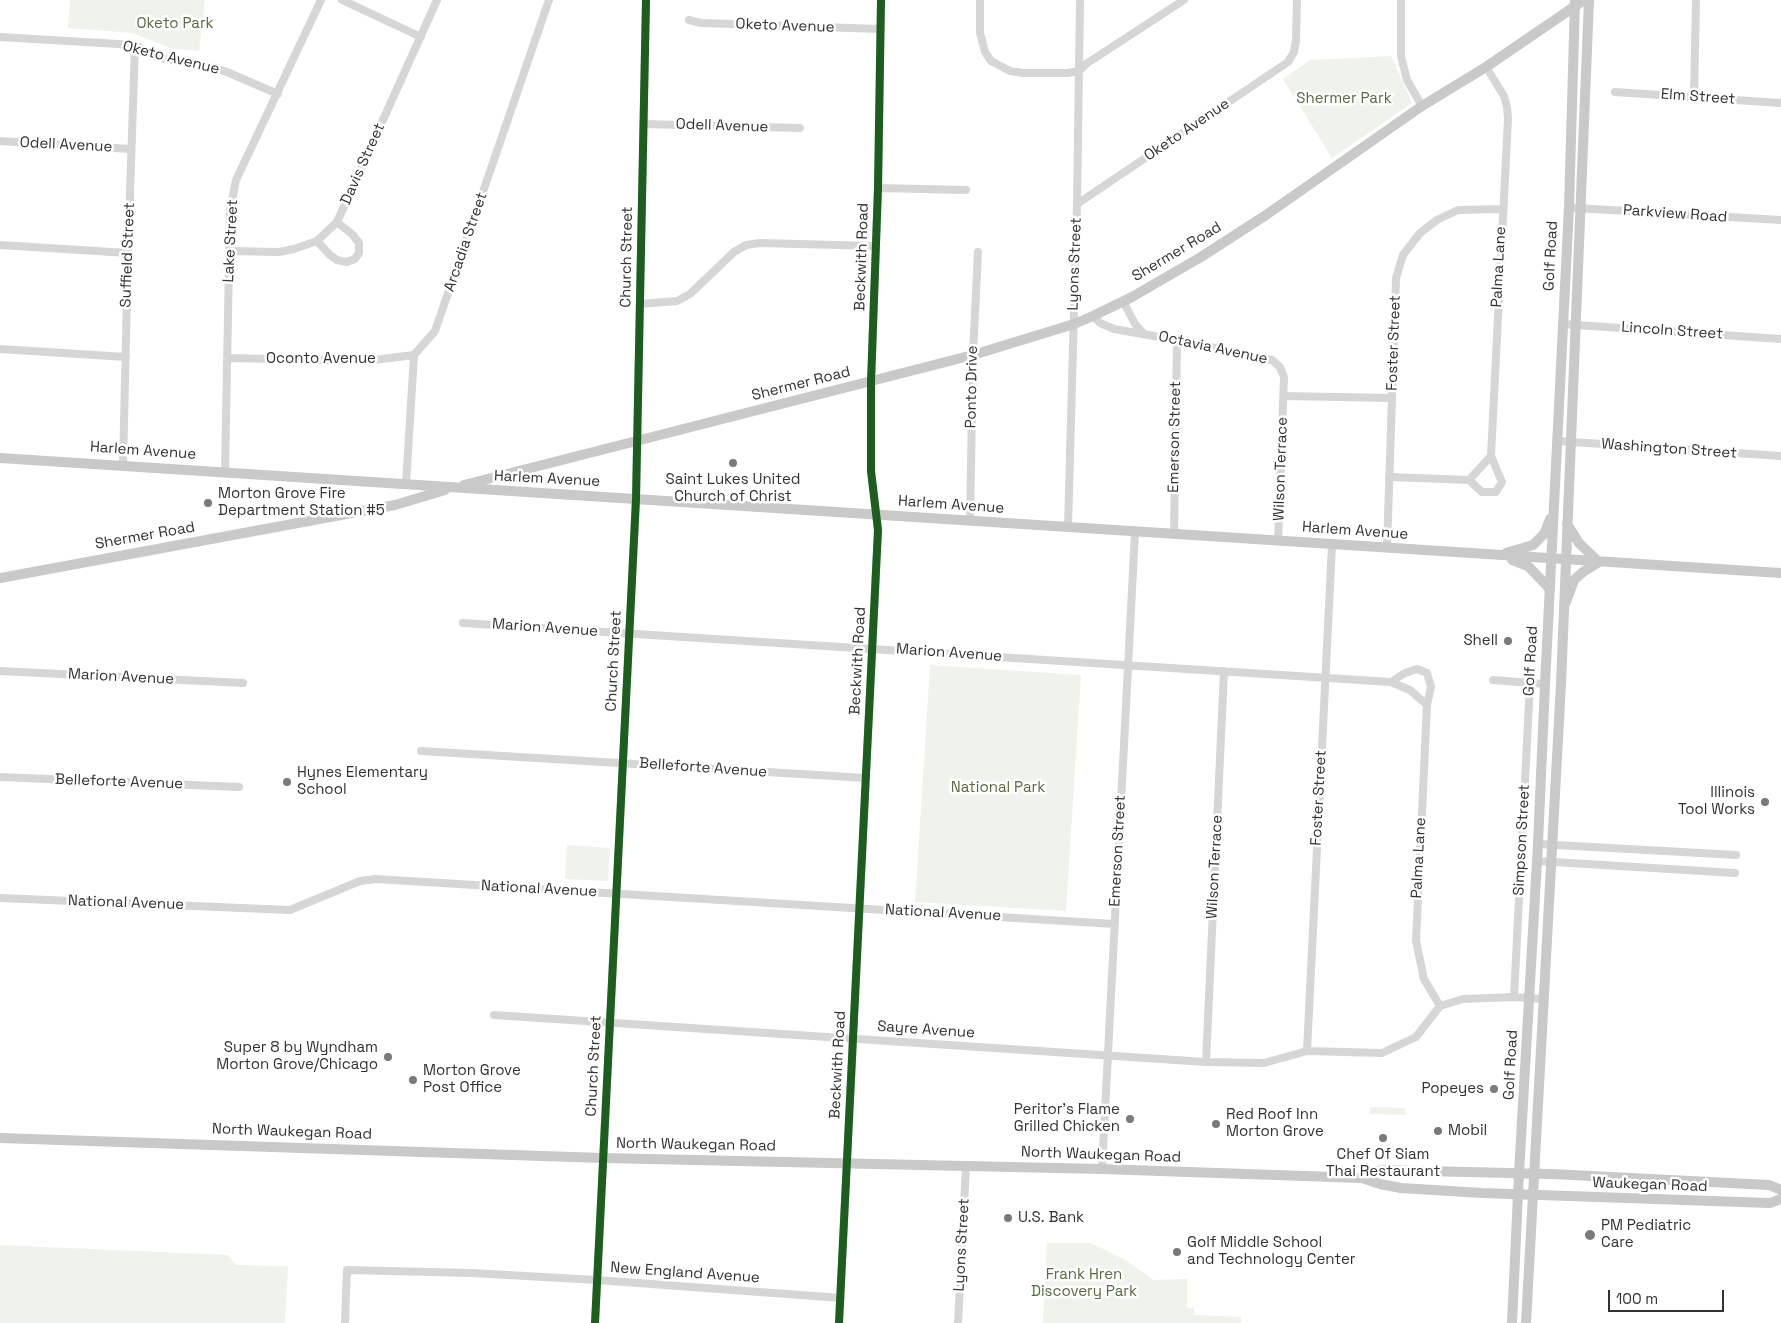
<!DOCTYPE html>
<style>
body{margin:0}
#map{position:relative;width:1781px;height:1323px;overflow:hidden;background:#fff;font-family:"Space Grotesk",sans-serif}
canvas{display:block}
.scale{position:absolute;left:1608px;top:1290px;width:116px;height:22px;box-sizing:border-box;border:2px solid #323232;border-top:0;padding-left:6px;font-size:15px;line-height:18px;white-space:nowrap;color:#323232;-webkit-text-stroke:4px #fff;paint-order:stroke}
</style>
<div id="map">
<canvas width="1781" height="1323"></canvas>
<div class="scale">100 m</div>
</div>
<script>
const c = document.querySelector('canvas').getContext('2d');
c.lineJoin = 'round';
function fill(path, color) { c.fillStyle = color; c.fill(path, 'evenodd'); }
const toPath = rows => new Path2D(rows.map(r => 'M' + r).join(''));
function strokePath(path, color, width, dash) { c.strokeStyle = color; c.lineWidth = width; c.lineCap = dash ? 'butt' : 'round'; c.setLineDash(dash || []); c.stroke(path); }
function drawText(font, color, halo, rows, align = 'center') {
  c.font = font + ' "Space Grotesk",sans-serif'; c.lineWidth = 5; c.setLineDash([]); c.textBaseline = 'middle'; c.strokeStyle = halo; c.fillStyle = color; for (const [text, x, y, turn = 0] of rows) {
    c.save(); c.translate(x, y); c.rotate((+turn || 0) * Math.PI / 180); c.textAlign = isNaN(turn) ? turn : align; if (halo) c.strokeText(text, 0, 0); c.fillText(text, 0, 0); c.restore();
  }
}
const green = toPath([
 [70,0,205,0,199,51,170,48,133,33,68,28],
 [1391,56,1412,103,1332,158,1283,79,1310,60],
 [930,665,1081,675,1066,911,915,902],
 [567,845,610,848,608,881,565,879],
 [1370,1107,1405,1108,1405,1115,1370,1114],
 [1047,1243,1091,1243,1127,1261,1153,1280,1187,1279,1187,1308,1194,1308,1194,1315,1241,1317,1241,1323,1043,1323],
 [0,1245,228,1255,236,1265,288,1266,285,1323,0,1323]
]);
const minor = toPath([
 [342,0,421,37],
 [980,0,980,33,985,52,991,61,1010,71,1023,73,1067,73,1079,71,1086,64,1184,0],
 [1401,0,1401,56,1407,80,1422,106],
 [689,20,701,23,880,29],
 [0,37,135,45,164,59,209,66,227,72,278,94],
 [1615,92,1781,103],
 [1694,97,1696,0],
 [644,124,800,128],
 [0,141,131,149],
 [878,188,966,190],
 [1077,204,1288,62,1294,52,1296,40,1297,0],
 [1576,208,1781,220],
 [317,241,330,255,337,260,347,262,355,259,359,253,359,243,353,235,337,222],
 [0,245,128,253],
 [230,251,279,252,294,249,317,241,337,222,437,0],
 [1123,301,1135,324,1143,333],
 [640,304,677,301,690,294,734,252,746,245,760,243,876,246],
 [1093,316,1100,323,1114,329,1177,340,1272,360,1280,367,1284,377,1278,541],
 [1562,324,1781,339],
 [0,349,126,357],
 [227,358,366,361,414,355],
 [1284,396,1392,398],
 [1557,441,1781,456],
 [123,465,128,253,135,45],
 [225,472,230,211,236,180,321,0],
 [1389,477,1469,480,1491,456,1508,119,1507,107,1504,96,1486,67],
 [1469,480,1482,492,1496,492,1502,482,1491,456],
 [406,484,414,355,435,331,549,0],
 [970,521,973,355,978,252],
 [1068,527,1077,204,1080,0],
 [1174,534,1177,340],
 [1387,548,1396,278,1403,255,1420,233,1437,220,1458,210,1502,209],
 [463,623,1391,682,1410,690,1427,705],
 [0,671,243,683],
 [1493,680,1545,684],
 [1391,682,1405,673,1417,669,1427,673,1431,687,1427,705,1416,941,1424,979,1440,1006],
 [421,751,866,778],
 [0,777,239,787],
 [1538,844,1736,855],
 [1537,861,1735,873],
 [0,898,290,910,360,881,376,879,1114,924],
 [1514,997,1530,683],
 [494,1015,1206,1062,1264,1063,1307,1051,1382,1053,1416,1037,1440,1006,1463,999,1514,997,1544,999],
 [1307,1051,1332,545],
 [1206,1062,1224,671],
 [1102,1169,1135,532],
 [345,1323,347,1270,472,1273,597,1280,841,1298],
 [595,1323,636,499,646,0],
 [839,1323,878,530,871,471,871,382,878,188,881,0],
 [958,1323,966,1166]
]);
const major = toPath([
 [0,458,1781,573],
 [464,485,973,355,1074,324,1093,316,1132,297,1201,257,1266,215,1422,106,1486,67,1584,0],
 [1506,553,1533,545,1544,534,1550,519],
 [1512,560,1528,566,1550,589],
 [0,578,395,505,445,490],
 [1566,602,1574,580,1583,572,1599,562,1579,543,1567,524],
 [0,1138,603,1158,1102,1169,1362,1178,1380,1184,1401,1188,1482,1193,1770,1203,1781,1199],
 [1362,1178,1382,1170,1552,1174,1769,1185,1781,1190],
 [1512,1323,1519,1173,1538,844,1545,684,1569,207,1575,1],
 [1526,1323,1561,684,1589,0]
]);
const cycleway = toPath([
 [595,1323,636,499,646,0],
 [839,1323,878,530,871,471,871,382,878,188,881,0]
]);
const markers = [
 [733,463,5,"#7a7a7a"],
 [208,503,5,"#7a7a7a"],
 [1508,641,5,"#7a7a7a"],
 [287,782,5,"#7a7a7a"],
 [1765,802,5,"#7a7a7a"],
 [388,1057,5,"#7a7a7a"],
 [413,1080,5,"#7a7a7a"],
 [1494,1089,5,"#7a7a7a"],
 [1130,1119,5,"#7a7a7a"],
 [1216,1124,5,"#7a7a7a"],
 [1438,1131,5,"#7a7a7a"],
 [1383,1138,5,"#7a7a7a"],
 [1008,1218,5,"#7a7a7a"],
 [1590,1235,6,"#7a7a7a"],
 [1177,1252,5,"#7a7a7a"]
];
const parkNames = [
 ["Oketo Park",175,24],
 ["Shermer Park",1344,99],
 ["National Park",998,788],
 ["Frank Hren",1084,1275],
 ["Discovery Park",1084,1292]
];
const streetNames = [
 ["Oketo Avenue",785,26,2],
 ["Oketo Avenue",171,58,14],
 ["Elm Street",1698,97,4],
 ["Odell Avenue",722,126,2],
 ["Oketo Avenue",1187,130,-34],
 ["Odell Avenue",66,145,3],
 ["Davis Street",363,164,-66],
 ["Parkview Road",1675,214,4],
 ["Lake Street",231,241,-87],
 ["Arcadia Street",466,242,-71],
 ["Shermer Road",1177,252,-31],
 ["Suffield Street",128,255,-88],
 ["Golf Road",1551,256,-87],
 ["Church Street",627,257,-89],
 ["Beckwith Road",862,257,-88],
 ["Lyons Street",1075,264,-88],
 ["Palma Lane",1499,267,-87],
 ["Lincoln Street",1672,331,4],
 ["Foster Street",1394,343,-88],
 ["Octavia Avenue",1213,348,12],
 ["Oconto Avenue",321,359],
 ["Shermer Road",801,384,-14],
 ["Ponto Drive",972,387,-89],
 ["Emerson Street",1175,437,-89],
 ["Washington Street",1669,449,4],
 ["Harlem Avenue",143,451,4],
 ["Wilson Terrace",1281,469,-88],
 ["Harlem Avenue",547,479,3],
 ["Harlem Avenue",951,505,4],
 ["Harlem Avenue",1355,531,4],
 ["Shermer Road",145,536,-10],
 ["Marion Avenue",545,628,4],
 ["Marion Avenue",949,653,4],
 ["Church Street",614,661,-87],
 ["Beckwith Road",858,661,-87],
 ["Golf Road",1531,661,-87],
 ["Marion Avenue",121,677,3],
 ["Belleforte Avenue",703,768,4],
 ["Belleforte Avenue",119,782,2],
 ["Foster Street",1319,798,-87],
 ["Simpson Street",1522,840,-87],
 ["Emerson Street",1118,851,-87],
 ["Palma Lane",1419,858,-87],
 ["Wilson Terrace",1215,867,-87],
 ["National Avenue",539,889,3],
 ["National Avenue",126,903,2],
 ["National Avenue",943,913,3],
 ["Sayre Avenue",926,1030,4],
 ["Beckwith Road",838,1065,-87],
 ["Golf Road",1511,1065,-87],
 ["Church Street",594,1066,-87],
 ["North Waukegan Road",292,1132,2],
 ["North Waukegan Road",696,1145,1],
 ["North Waukegan Road",1101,1155,2],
 ["Waukegan Road",1650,1185,2],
 ["Lyons Street",962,1245,-87],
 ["New England Avenue",685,1273,4]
];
const poiNames = [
 ["Saint Lukes United",733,480,"center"],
 ["Church of Christ",733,497,"center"],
 ["Morton Grove Fire",218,494],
 ["Department Station #5",218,511],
 ["Shell",1498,641,"right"],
 ["Hynes Elementary",297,773],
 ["School",297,790],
 ["Illinois",1755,793,"right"],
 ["Tool Works",1755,810,"right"],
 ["Super 8 by Wyndham",378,1048,"right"],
 ["Morton Grove/Chicago",378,1065,"right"],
 ["Morton Grove",423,1071],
 ["Post Office",423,1088],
 ["Popeyes",1484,1089,"right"],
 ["Peritor's Flame",1120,1110,"right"],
 ["Grilled Chicken",1120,1127,"right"],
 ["Red Roof Inn",1226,1115],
 ["Morton Grove",1226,1132],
 ["Mobil",1448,1131],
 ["Chef Of Siam",1383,1155,"center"],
 ["Thai Restaurant",1383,1172,"center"],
 ["U.S. Bank",1018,1218],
 ["PM Pediatric",1601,1226],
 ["Care",1601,1243],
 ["Golf Middle School",1187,1243],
 ["and Technology Center",1187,1260]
];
fill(green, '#f0f2ec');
strokePath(minor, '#d6d6d6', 8);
strokePath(major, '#c9c9c9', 10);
strokePath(cycleway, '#1b5e20', 8);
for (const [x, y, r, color] of markers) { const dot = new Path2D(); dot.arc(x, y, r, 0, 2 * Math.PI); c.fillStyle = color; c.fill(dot); strokePath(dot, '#fff', 2); }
drawText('15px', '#586b42', '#fff', parkNames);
drawText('15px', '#323232', '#fff', streetNames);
drawText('15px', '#323232', '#fff', poiNames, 'left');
</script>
